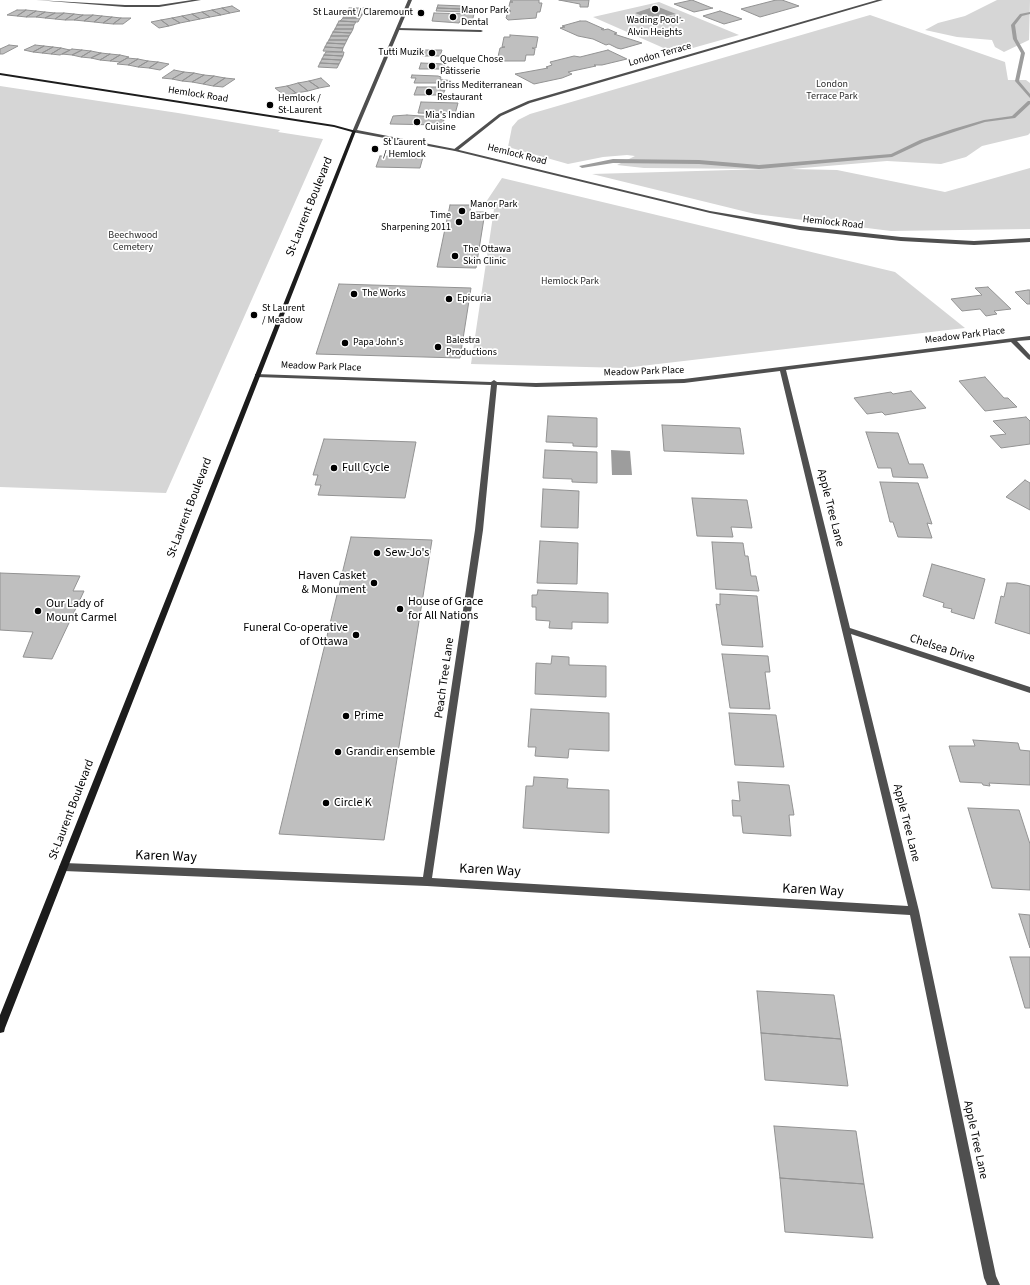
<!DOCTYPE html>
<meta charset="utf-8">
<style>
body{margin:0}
canvas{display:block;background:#fff}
</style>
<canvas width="1030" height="1285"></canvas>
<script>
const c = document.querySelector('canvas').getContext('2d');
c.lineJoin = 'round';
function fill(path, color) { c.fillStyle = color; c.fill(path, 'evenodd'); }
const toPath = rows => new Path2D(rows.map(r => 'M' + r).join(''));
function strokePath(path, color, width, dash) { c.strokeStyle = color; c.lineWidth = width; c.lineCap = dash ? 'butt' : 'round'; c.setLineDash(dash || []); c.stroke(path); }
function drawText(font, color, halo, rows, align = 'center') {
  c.font = font + ' "Source Sans 3",sans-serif'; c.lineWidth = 3.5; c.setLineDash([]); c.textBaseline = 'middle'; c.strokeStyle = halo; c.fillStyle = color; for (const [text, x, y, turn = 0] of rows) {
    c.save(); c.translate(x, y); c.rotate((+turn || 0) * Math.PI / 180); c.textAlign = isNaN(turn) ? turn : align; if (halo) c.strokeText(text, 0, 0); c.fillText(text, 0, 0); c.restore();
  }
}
const green = toPath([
 [997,0,1030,0,1029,40,1004,52,995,47,992,40,957,37,925,30,938,23,965,16],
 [659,2,739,35,675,53,593,17],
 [870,15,1005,62,1008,80,1026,80,1030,83,1030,133,1028,135,982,146,966,157,941,164,887,161,791,169,837,170,945,192,1030,168,1030,229,891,231,755,214,592,174,767,169,644,168,617,165,635,156,627,155,603,157,568,164,508,147,512,127,518,120,530,114],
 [0,86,178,113,280,130,278,132,323,139,166,493,0,487],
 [502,178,895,272,965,328,624,368,471,364,494,209,482,208]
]);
const water = toPath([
 [656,6,676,14,650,19,635,13],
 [611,450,630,451,632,475,612,475]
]);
const stream = toPath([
 [1030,12,1030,14,1022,16,1015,25,1017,39,1025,53,1019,81,1030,94,1030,98,1015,81,1021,53,1013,39,1011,25,1020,14,1030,12],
 [1028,101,1030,101,1030,104,1015,118,985,122,957,131,924,142,892,157,759,169,699,164,613,163,582,168,579,166,613,159,699,160,759,165,891,154,920,140,953,129,984,120,1012,116,1028,101]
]);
const building = toPath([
 [511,0,539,0,539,3,542,3,540,12,537,12,536,18,508,20,506,18,508,12,511,11,508,11,510,2,513,2,510,2,511,0],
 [559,0,589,0,588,7,580,7,580,4,559,0],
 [692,0,712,8,713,8,694,12,674,4,692,0],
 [776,0,782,0,799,6,760,17,741,9,776,0],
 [438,5,463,6,462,9,437,8,438,5],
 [232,6,240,11,230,13,222,8,232,6],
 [222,8,230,13,221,15,212,10,222,8],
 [349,8,365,8,364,11,347,11,349,8],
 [437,8,462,9,469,10,468,12,436,11,437,8],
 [17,10,26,10,17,16,7,15,17,10],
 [26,10,36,11,26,17,17,16,26,10],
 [212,10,221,15,210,17,202,12,212,10],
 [36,11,45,12,36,17,26,17,36,11],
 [347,11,364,11,362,15,345,14,347,11],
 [720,11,742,19,724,24,703,16,720,11],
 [45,12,55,13,45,18,36,17,45,12],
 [202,12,210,17,200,19,192,14,202,12],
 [55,13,64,13,55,19,45,18,55,13],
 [64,13,74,14,65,20,55,19,64,13],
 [434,13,474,14,472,22,460,21,459,23,432,21,434,13],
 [74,14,83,15,74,20,65,20,74,14],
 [192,14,200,19,190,21,182,16,192,14],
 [345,14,362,15,360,18,343,18,345,14],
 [83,15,93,15,84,21,74,20,83,15],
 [93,15,102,16,94,22,84,21,93,15],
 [102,16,112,17,103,23,94,22,102,16],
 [182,16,190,21,180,23,172,18,182,16],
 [675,16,681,18,660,24,654,21,675,16],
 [112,17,121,18,113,24,103,23,112,17],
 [121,18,131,18,123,24,113,24,121,18],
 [172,18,180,23,169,26,161,20,172,18],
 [343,18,360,18,358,22,340,21,343,18],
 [161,20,169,26,159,28,151,22,161,20],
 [339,21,340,21,356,22,354,25,337,25,339,21],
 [580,21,586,21,604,29,601,29,603,30,608,29,617,33,614,34,642,43,621,49,617,48,609,44,606,45,593,39,578,36,560,28,565,27,562,26,580,21],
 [337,25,354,25,353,29,335,29,337,25],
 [335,29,353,29,351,33,333,32,335,29],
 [333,32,351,33,349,36,331,36,333,32],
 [510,35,538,37,536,48,532,48,535,49,534,55,526,55,525,61,497,61,500,48,505,47,502,47,504,37,510,37,510,35],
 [331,36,349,36,347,40,329,40,331,36],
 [329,40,347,40,345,44,327,43,329,40],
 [327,43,345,44,343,48,325,47,327,43],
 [9,45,18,46,3,54,0,54,0,49,9,45],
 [35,45,44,46,33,52,24,50,35,45],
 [44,46,53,47,42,53,33,52,44,46],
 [53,47,61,48,51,54,42,53,53,47],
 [325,47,343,48,342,52,323,51,325,47],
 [61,48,70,50,60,55,51,54,61,48],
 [72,49,82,50,72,55,62,54,72,49],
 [82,50,91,51,81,57,72,55,82,50],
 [424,50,442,50,440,56,422,56,424,50],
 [608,50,627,59,602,65,594,65,596,66,568,72,572,74,562,78,534,84,515,74,548,68,546,67,552,65,550,62,574,56,580,57,608,50],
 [91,51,101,53,91,58,81,57,91,51],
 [326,52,344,52,343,56,324,55,326,52],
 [101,53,110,54,100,60,91,58,101,53],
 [110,54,120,55,110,61,100,60,110,54],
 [120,55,129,57,120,62,110,61,120,55],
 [324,55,343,56,341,60,322,59,324,55],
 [127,58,138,59,128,65,117,64,127,58],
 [138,59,148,61,138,67,128,65,138,59],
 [322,59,341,60,339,64,320,63,322,59],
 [148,61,158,62,149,68,138,67,148,61],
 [158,62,169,64,160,70,149,68,158,62],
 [320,63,339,64,337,68,318,67,320,63],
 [421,63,445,64,443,69,419,69,421,63],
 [174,70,184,72,172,79,162,78,174,70],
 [184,72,194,73,182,81,172,79,184,72],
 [194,73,204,75,192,82,182,81,194,73],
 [204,75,214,76,203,84,192,82,204,75],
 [412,75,438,76,441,77,440,79,452,81,451,83,414,83,416,78,411,78,412,75],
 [214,76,225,78,213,86,203,84,214,76],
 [225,78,235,79,223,87,213,86,225,78],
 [321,78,330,86,319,88,309,81,321,78],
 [309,81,319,88,308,91,298,83,309,81],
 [298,83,308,91,296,93,287,86,298,83],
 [287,86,296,93,285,96,275,88,287,86],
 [417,87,441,87,440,90,445,90,443,94,439,95,414,95,417,87],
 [421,102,458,103,455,114,418,113,421,102],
 [407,115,435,117,435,119,444,120,442,125,390,124,393,116,407,115],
 [380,156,423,157,420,168,376,167,380,156],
 [450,205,471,205,470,212,485,212,476,268,437,267,450,205],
 [339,284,471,288,460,358,316,354,339,284],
 [988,287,1011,309,994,311,997,314,986,316,980,309,962,311,951,299,982,295,975,288,988,287],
 [1028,290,1030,290,1030,304,1027,304,1015,292,1028,290],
 [985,377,1004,398,1008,398,1017,407,985,411,959,381,985,377],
 [911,391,926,408,885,415,882,412,867,414,854,398,891,392,893,394,911,391],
 [548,416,597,418,597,447,573,446,573,443,546,442,548,416],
 [1026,417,1030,421,1030,444,1001,448,990,436,1006,434,993,421,1026,417],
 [662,425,740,428,744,454,664,451,662,425],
 [866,432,898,433,909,464,923,464,928,478,893,477,891,468,878,468,866,432],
 [324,439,416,442,405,498,318,495,321,485,315,485,318,475,313,475,324,439],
 [545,450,597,452,597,483,572,482,572,479,543,478,545,450],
 [1025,480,1030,483,1030,510,1006,497,1025,480],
 [880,482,918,483,932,524,927,523,932,538,898,537,893,522,890,522,880,482],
 [543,489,579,491,578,528,541,527,543,489],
 [692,498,747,500,752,528,731,527,733,537,697,536,692,498],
 [351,537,432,540,384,840,279,834,351,537],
 [540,541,578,543,577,584,537,583,540,541],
 [712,542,743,543,745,556,748,556,751,576,756,576,759,591,716,589,712,542],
 [932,564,985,579,974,619,951,612,952,609,943,607,944,603,923,596,932,564],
 [0,573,80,576,73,591,84,591,52,659,23,657,33,632,0,630,0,573],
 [1007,583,1017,583,1030,586,1030,634,995,623,1001,596,1004,597,1007,583],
 [538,590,608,593,608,623,572,622,572,629,549,628,550,621,536,620,536,607,532,607,532,595,537,595,538,590],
 [720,594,757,596,763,647,722,645,716,604,720,605,720,594],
 [722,654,768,656,770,672,765,672,770,709,730,708,722,654],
 [552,656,569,657,569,665,606,666,606,697,535,694,536,663,551,664,552,656],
 [531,709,609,713,609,751,569,749,568,758,535,756,536,747,528,747,531,709],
 [729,713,776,715,784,767,735,765,729,713],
 [973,740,1018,743,1020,750,1030,751,1030,785,989,783,990,786,983,785,982,783,960,782,949,746,975,746,973,740],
 [534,777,568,779,567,788,609,790,609,833,523,828,526,786,533,786,534,777],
 [738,782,789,785,794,815,789,815,791,836,743,833,741,816,733,816,732,800,740,801,738,782],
 [968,808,1019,810,1030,844,1030,890,992,888,968,808],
 [1019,914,1030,915,1030,948,1019,914],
 [1010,957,1030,957,1030,1008,1025,1008,1010,957],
 [757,991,834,995,841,1039,761,1033,757,991],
 [761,1033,841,1039,848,1086,765,1080,761,1033],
 [774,1126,856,1131,864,1184,780,1178,774,1126],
 [780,1178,864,1184,873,1238,785,1232,780,1178]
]);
const minor = toPath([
 [36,0,125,5,159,5,192,0,201,0,159,7,125,7,36,0],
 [877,0,883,0,530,103,501,116,457,151,453,150,499,114,528,101,877,0],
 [397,28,481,30,483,31,481,32,398,30,397,28],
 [1030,336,1030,340,1017,341,1030,355,1030,360,1028,359,1011,342,786,370,850,628,1030,687,1030,693,851,634,919,911,996,1276,1000,1285,987,1285,984,1278,910,915,427,886,64,871,61,870,59,867,61,864,64,863,423,877,475,530,491,385,257,377,255,376,255,374,491,382,494,380,497,382,536,383,684,379,1030,336],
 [780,371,908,906,432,878,483,530,497,385,536,387,684,383,780,371]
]);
const tertiary = toPath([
 [408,0,412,0,357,130,455,149,710,211,800,226,901,237,974,241,1030,238,1030,242,974,245,901,241,800,230,710,213,455,151,352,132,408,0]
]);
const secondary = toPath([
 [0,73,334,125,356,131,5,1028,4,1032,0,1033,0,1015,352,132,334,127,0,75,0,73]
]);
const markers = [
 [655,9,4,"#000"],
 [421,13,4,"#000"],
 [453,17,4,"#000"],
 [432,53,4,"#000"],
 [432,66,4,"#000"],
 [429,92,4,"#000"],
 [270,105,4,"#000"],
 [417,122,4,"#000"],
 [375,149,4,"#000"],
 [462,211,4,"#000"],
 [459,222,4,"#000"],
 [455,256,4,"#000"],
 [354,294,4,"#000"],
 [449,299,4,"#000"],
 [254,315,4,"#000"],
 [345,343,4,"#000"],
 [438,347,4,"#000"],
 [334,468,4,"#000"],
 [377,553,4,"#000"],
 [374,583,4,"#000"],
 [400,609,4,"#000"],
 [38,611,4,"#000"],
 [356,635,4,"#000"],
 [346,716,4,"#000"],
 [338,752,4,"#000"],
 [326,803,4,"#000"]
];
const farPoinames = [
 ["Manor Park",461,11],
 ["Dental",461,23],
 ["St Laurent / Claremount",413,13,"right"],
 ["Wading Pool -",655,21,"center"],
 ["Alvin Heights",655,33,"center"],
 ["Tutti Muzik",424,53,"right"],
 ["Quelque Chose",440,60],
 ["Pâtisserie",440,72],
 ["Idriss Mediterranean",437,86],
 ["Restaurant",437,98],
 ["Hemlock /",278,99],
 ["St-Laurent",278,111],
 ["Mia's Indian",425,116],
 ["Cuisine",425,128],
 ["St Laurent",383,143],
 ["/ Hemlock",383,155],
 ["Manor Park",470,205],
 ["Barber",470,217],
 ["Time",451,216,"right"],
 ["Sharpening 2011",451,228,"right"],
 ["The Ottawa",463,250],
 ["Skin Clinic",463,262],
 ["The Works",362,294],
 ["Epicuria",457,299],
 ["St Laurent",262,309],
 ["/ Meadow",262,321],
 ["Balestra",446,341],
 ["Productions",446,353],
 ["Papa John's",353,343]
];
const farStreetnames = [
 ["London Terrace",660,55,-16],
 ["Hemlock Road",198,95,9],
 ["Hemlock Road",517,155,14],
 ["Hemlock Road",833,223,6],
 ["Meadow Park Place",965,336,-7],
 ["Meadow Park Place",321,367,2],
 ["Meadow Park Place",644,372,-2]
];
const farParknames = [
 ["London",832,85],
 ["Terrace Park",832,97],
 ["Beechwood",133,236],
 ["Cemetery",133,248],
 ["Hemlock Park",570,282]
];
const streetNames = [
 ["St-Laurent Boulevard",310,207,-68],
 ["St-Laurent Boulevard",190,508,-69],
 ["Apple Tree Lane",830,508,76],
 ["Chelsea Drive",942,649,18],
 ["Peach Tree Lane",445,678,-82],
 ["St-Laurent Boulevard",72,810,-69],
 ["Apple Tree Lane",906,823,76],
 ["Apple Tree Lane",975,1140,78]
];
const poiNames = [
 ["Full Cycle",342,468],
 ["Sew-Jo's",385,553],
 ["Haven Casket",366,576,"right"],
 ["& Monument",366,590,"right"],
 ["House of Grace",408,602],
 ["for All Nations",408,616],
 ["Our Lady of",46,604],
 ["Mount Carmel",46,618],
 ["Funeral Co-operative",348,628,"right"],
 ["of Ottawa",348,642,"right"],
 ["Prime",354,716],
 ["Grandir ensemble",346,752],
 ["Circle K",334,803]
];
const nearStreetnames = [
 ["Karen Way",166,857,2],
 ["Karen Way",490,871,3],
 ["Karen Way",813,891,3]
];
fill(green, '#d6d6d6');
fill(water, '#9d9d9d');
fill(stream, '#9d9d9d');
fill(building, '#bfbfbf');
strokePath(building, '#939393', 1);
fill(minor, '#4f4f4f');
fill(tertiary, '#4f4f4f');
fill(secondary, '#1c1c1c');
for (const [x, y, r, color] of markers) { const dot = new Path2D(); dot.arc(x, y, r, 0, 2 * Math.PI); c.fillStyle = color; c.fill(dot); strokePath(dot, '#fff', 1.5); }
drawText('10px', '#000', '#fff', farPoinames, 'left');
drawText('10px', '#000', '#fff', farStreetnames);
drawText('10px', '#2d2d2d', '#fff', farParknames);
drawText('12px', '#000', '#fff', streetNames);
drawText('12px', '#000', '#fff', poiNames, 'left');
drawText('14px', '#000', '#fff', nearStreetnames);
</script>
